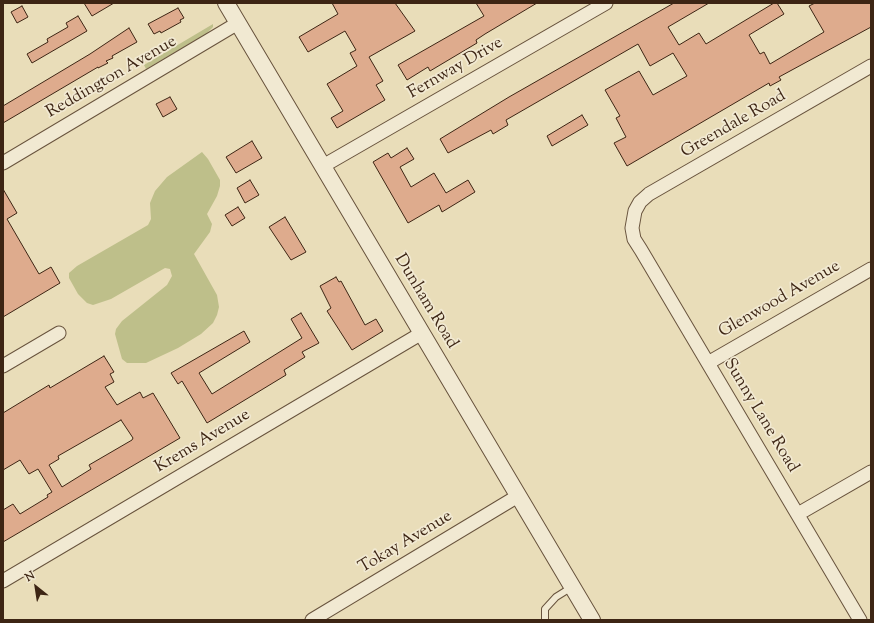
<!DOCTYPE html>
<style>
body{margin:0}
#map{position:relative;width:874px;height:623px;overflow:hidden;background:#e9ddb9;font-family:"Sorts Mill Goudy",serif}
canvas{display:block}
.frame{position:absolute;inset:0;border:4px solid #3d2514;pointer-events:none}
.north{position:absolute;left:16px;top:567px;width:40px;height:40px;-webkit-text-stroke:3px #f1e9d2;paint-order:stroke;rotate:330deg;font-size:11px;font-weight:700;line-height:16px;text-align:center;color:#3d2514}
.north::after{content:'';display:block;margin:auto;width:14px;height:18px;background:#3d2514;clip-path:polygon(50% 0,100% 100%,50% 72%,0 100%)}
</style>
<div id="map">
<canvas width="874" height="623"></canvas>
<div class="frame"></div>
<div class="north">N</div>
</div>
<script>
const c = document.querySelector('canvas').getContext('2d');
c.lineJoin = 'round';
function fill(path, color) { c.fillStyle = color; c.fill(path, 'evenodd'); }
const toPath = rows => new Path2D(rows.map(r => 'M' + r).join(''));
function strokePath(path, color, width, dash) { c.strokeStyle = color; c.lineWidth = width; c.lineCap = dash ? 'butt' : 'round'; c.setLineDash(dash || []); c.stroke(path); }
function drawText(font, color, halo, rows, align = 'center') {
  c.font = font + ' "Sorts Mill Goudy",serif'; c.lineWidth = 3.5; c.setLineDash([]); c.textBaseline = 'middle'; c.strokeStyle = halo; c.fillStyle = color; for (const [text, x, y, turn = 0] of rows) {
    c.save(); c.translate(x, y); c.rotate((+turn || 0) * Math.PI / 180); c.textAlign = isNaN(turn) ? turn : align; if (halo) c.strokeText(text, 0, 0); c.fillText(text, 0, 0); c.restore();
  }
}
const green = toPath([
 [213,24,213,27,206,34,146,69,144,65],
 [202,152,208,159,220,180,220,186,217,196,207,214,212,224,210,232,194,254,217,295,219,307,217,315,213,323,201,334,178,348,146,363,127,363,122,359,115,334,116,329,122,321,167,285,172,276,170,269,165,268,111,299,93,305,87,303,78,294,69,278,69,273,77,266,148,225,151,219,150,203,155,191,167,177]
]);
const building = toPath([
 [84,3,114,3,92,16,84,3],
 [332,3,395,3,415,31,369,57,383,81,376,85,385,100,337,128,331,118,343,111,327,84,357,66,350,53,356,50,345,31,308,52,299,37,338,14,332,3],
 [476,3,537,3,485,34,476,40,477,43,430,71,428,67,407,80,398,65,484,16,476,3],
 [674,3,709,3,668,27,679,45,699,33,706,44,774,3,777,3,784,14,749,35,760,54,764,52,770,64,824,32,809,6,815,3,871,3,871,27,779,77,781,80,770,86,769,83,627,166,614,143,626,137,616,118,620,116,605,90,639,71,653,95,687,76,673,53,650,66,638,44,506,120,508,125,493,134,491,130,448,153,440,139,509,97,674,3],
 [22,6,28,17,17,23,11,12,22,6],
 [178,8,184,18,180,20,181,22,161,33,160,31,154,34,148,24,178,8],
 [78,16,87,31,32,63,27,54,48,42,47,39,68,27,66,23,78,16],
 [129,28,137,42,112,56,113,58,106,61,108,63,98,68,98,67,3,123,3,106,90,54,129,28],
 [170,97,177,109,163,117,156,104,170,97],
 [582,115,588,125,552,146,547,136,582,115],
 [252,141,262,158,236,173,226,157,252,141],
 [407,148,414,159,400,167,411,187,434,173,446,193,468,180,475,192,442,212,439,205,408,223,373,162,388,153,391,158,407,148],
 [250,180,259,195,245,203,237,188,250,180],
 [3,189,17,213,7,219,39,274,51,267,60,283,3,317,3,189],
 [238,207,245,218,232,226,225,215,238,207],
 [285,217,306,252,291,260,269,227,285,217],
 [336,277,339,282,341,281,365,325,376,319,383,331,352,350,327,311,331,308,320,286,336,277],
 [301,313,319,343,302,352,305,357,284,370,286,375,207,423,182,381,178,384,171,373,244,331,250,342,199,373,212,394,302,338,291,319,301,313],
 [104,356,114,372,110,374,114,382,105,387,117,405,140,392,143,398,153,393,180,438,3,542,3,510,13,504,20,514,48,497,47,495,52,492,38,469,29,474,20,460,3,470,3,413,49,385,50,388,104,356],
 [121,420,133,438,132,440,89,465,91,469,62,487,49,465,59,459,58,456,121,420]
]);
const service = toPath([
 [545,620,545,609,556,597,572,587]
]);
const minor = toPath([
 [3,163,238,23],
 [323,166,606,3],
 [708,363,871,269],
 [3,366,59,333],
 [798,514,871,472],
 [3,581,422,333],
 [312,620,518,496],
 [860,620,641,250,634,239,632,228,635,211,640,202,649,194,871,66]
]);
const tertiary = toPath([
 [226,3,592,620]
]);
const streetNames = [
 ["Fernway Drive",456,69,-30],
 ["Reddington Avenue",112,78,-30],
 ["Greendale Road",734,125,-30],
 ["Glenwood Avenue",780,300,-30],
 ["Dunham Road",425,302,59],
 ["Sunny Lane Road",760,416,59],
 ["Krems Avenue",203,442,-31],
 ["Tokay Avenue",406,543,-31]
];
fill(green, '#bebf8a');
fill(building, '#deab8d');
strokePath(building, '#3d2514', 1);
strokePath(service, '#68533d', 8);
strokePath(minor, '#68533d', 15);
strokePath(tertiary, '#68533d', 18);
strokePath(service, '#f1e9d2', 6);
strokePath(minor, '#f1e9d2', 13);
strokePath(tertiary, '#f1e9d2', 16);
drawText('17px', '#3d2514', '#f1e9d2', streetNames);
</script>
